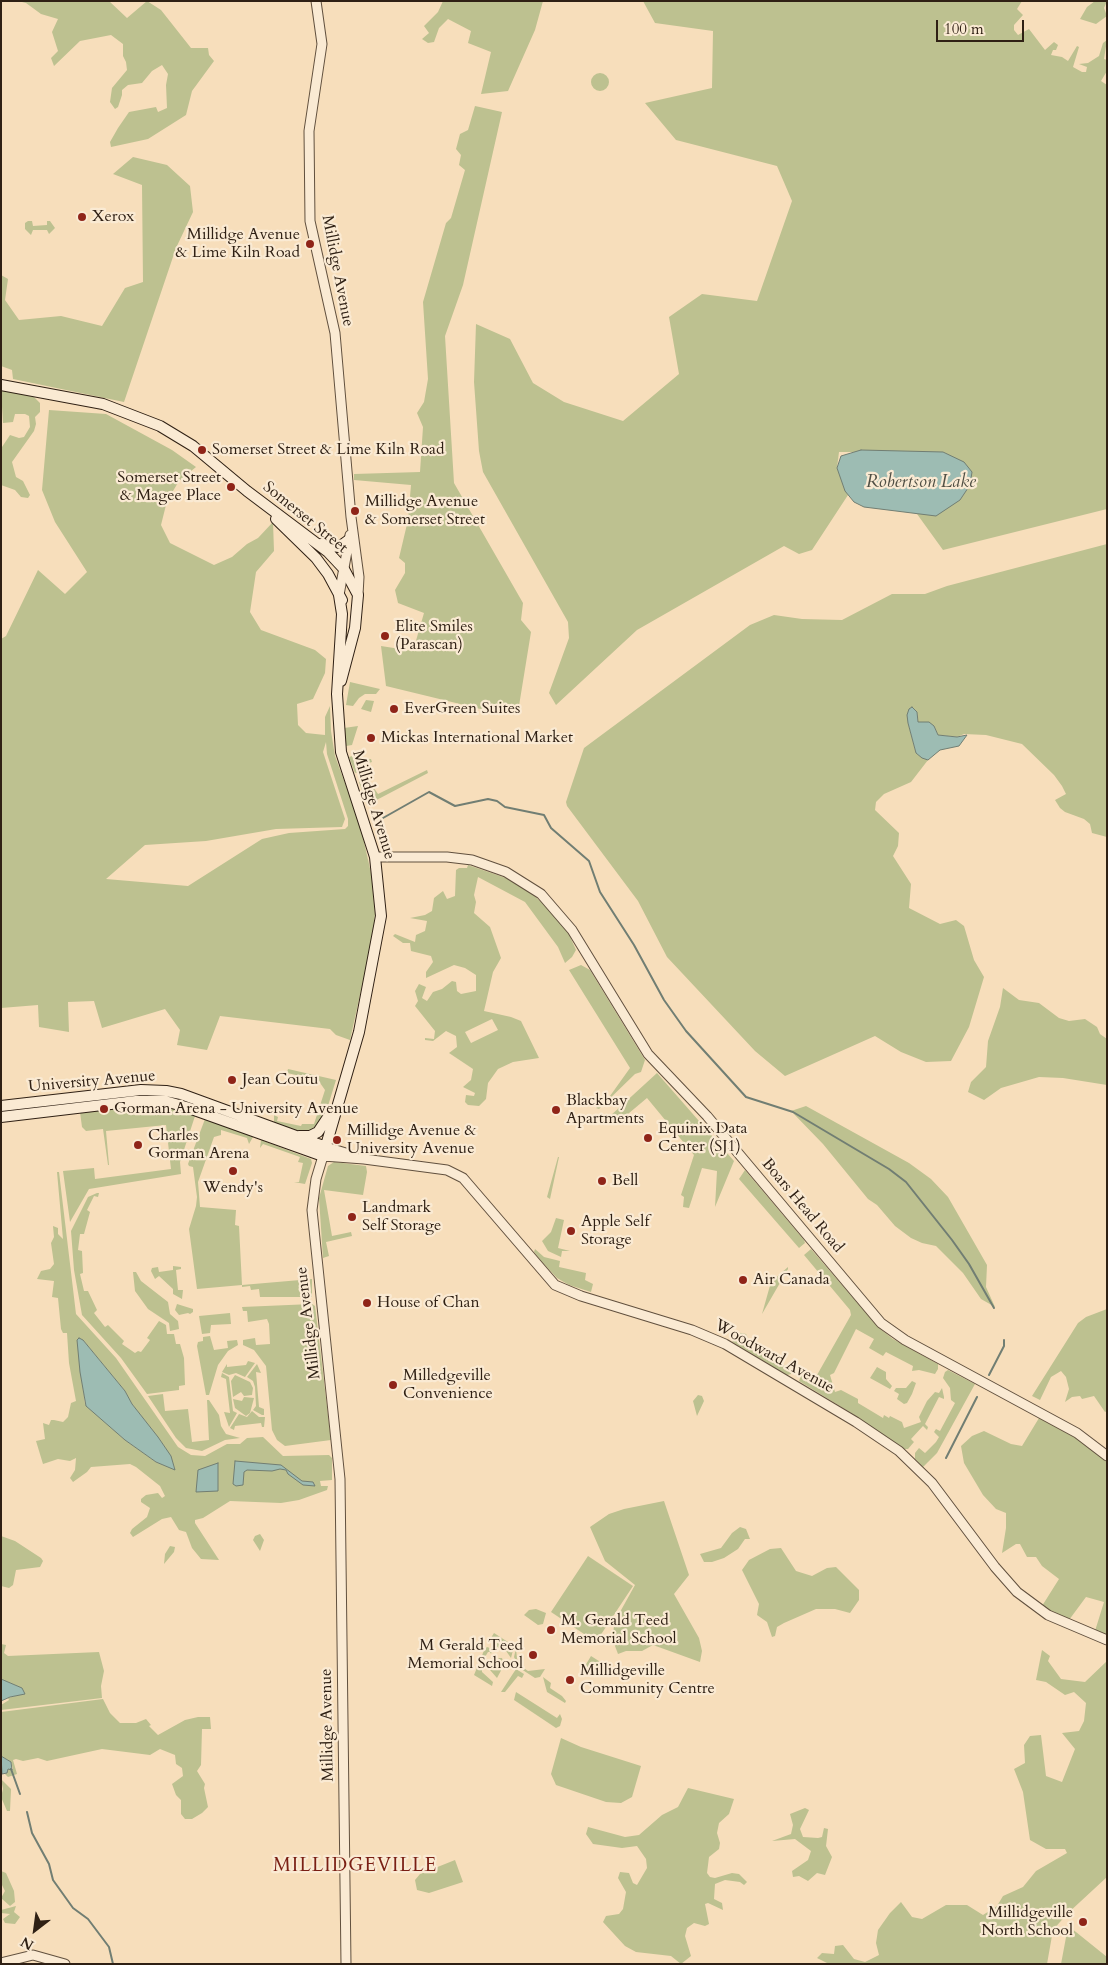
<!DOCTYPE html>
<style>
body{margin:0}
#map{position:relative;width:1108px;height:1965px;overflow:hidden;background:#f7debb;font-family:Cardo,serif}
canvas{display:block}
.frame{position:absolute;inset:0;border:2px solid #2f2014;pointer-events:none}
.north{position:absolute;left:10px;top:1905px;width:50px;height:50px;-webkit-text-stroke:4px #faead3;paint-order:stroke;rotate:210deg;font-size:14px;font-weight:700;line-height:20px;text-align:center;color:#2f2014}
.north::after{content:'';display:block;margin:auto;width:18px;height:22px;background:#2f2014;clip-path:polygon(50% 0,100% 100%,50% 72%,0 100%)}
.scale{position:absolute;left:936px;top:20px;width:88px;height:22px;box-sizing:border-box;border:2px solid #2f2014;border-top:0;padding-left:6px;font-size:15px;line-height:18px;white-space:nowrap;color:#2f2014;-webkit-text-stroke:4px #faead3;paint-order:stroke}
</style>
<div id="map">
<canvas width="1108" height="1965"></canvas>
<div class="frame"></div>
<div class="north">N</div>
<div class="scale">100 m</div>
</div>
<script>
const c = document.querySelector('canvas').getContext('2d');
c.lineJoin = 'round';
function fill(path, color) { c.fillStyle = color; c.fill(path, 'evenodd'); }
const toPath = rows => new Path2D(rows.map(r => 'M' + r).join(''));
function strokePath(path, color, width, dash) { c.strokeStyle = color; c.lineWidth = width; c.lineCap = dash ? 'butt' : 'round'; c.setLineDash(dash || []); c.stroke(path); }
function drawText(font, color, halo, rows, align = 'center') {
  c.font = font + ' Cardo,serif'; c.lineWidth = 4.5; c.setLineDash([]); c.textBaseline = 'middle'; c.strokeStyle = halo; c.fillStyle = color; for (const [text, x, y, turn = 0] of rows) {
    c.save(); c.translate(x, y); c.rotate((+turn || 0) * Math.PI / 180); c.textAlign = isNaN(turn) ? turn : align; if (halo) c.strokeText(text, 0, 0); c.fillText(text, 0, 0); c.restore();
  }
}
const green = toPath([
 [18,1,109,1,127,18,147,1,161,10,191,48,208,48,209,55,214,61,192,91,186,115,148,139,111,147,110,142,118,128,129,112,156,107,158,112,167,108,166,85,168,74,162,65,152,71,142,83,128,85,122,90,122,95,118,107,115,109,110,102,112,88,127,70,126,62,123,56,123,44,111,35,80,41,54,66,51,58,58,51,52,32,58,19,41,14,26,3],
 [443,1,543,1,535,30,508,91,481,94,491,52,468,43,471,31,448,19,439,28,434,42,428,43,422,39,429,33,424,26,438,12],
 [643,1,1022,1,1017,9,1023,15,1014,25,1014,30,1018,35,1029,29,1045,50,1054,42,1058,45,1056,50,1053,50,1051,55,1062,57,1068,61,1077,46,1079,47,1073,67,1082,72,1086,72,1087,67,1079,64,1088,63,1099,56,1103,43,1107,40,1104,59,1107,60,1107,71,1101,81,1107,85,1107,509,943,550,917,514,960,500,970,485,972,472,943,452,839,452,837,468,848,495,812,550,799,554,784,546,637,630,556,705,549,693,569,638,568,622,483,472,479,451,474,382,476,324,510,339,533,383,564,402,623,421,679,374,669,317,702,294,757,301,792,201,777,166,676,140,645,103,712,88,713,31,655,23],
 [1095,1,1107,1,1104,8,1107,16,1096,24,1080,19,1087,7],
 '591 82a9 9 0 1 1 18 0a9 9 0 1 1-18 0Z',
 [475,106,502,112,463,285,445,336,454,483,523,603,521,620,531,632,518,712,493,712,386,686,381,646,413,651,424,613,398,603,395,590,405,573,405,563,399,558,408,520,411,485,354,480,354,474,420,472,423,427,417,413,424,402,428,379,423,302,446,223,451,218,465,170,459,165,461,155,456,149,460,134,468,130],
 [133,157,167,165,190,186,193,212,176,248,124,402,13,379,12,370,1,366,1,275,8,279,5,300,19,320,61,316,102,326,125,288,143,282,142,185,113,174],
 [28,221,32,221,33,226,47,225,47,221,50,221,55,228,49,234,47,230,33,230,31,235,25,229,25,223],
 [1,390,34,397,40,403,40,412,35,417,36,424,34,431,12,462,16,477,23,481,30,495,28,498,21,497,15,490,1,485,2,447,10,435,19,438,24,437,30,427,29,416,25,414,15,414,13,422,3,423],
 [49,410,106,414,172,450,196,467,179,481,167,501,161,525,170,543,214,565,232,557,247,544,258,538,273,522,274,551,256,572,250,612,261,630,315,650,326,659,325,673,313,699,297,704,298,725,306,733,325,735,325,717,330,706,331,731,335,756,360,824,371,873,375,914,372,941,350,1040,336,1035,330,1029,220,1016,207,1050,177,1045,180,1030,165,1009,102,1028,94,1001,68,1002,69,1032,39,1027,38,1005,1,1008,1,639,6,636,38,570,65,594,87,572,55,522,42,490],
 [326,742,327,754,348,819,348,826,345,829,289,833,262,839,188,886,106,879,145,845,206,841,276,829,342,827,345,819,323,752],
 [1107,544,1107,837,1092,833,1090,824,1084,819,1065,812,1060,808,1055,800,1066,794,1062,786,1054,775,1022,744,986,735,964,734,957,737,938,735,934,726,918,723,917,712,908,723,916,753,928,760,911,782,884,794,876,802,875,810,899,833,898,846,893,856,911,884,909,908,940,924,956,920,964,926,974,960,984,977,969,1027,951,1061,926,1062,901,1052,875,1036,785,1076,755,1051,667,957,638,901,567,806,566,802,584,748,750,625,774,615,802,619,842,620,892,594,925,594,947,586],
 [350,682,380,689,376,694,365,694,359,698,353,706,346,705],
 [366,700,374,701,371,712,361,709],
 [358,726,352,745,346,746,344,728],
 [359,754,358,759,371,759,372,762,362,765,364,770,355,773,349,757],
 [427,770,428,773,367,805,359,782,367,778,378,794],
 [468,865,506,878,531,893,547,907,568,932,576,950,572,957,565,963,558,947,525,902,478,877,474,895,476,902,474,913,490,927,501,958,493,972,484,1011,511,1017,521,1021,539,1058,513,1062,498,1069,488,1083,486,1099,479,1106,468,1105,465,1102,466,1095,474,1096,475,1093,463,1087,471,1080,473,1069,449,1053,457,1047,456,1036,446,1031,433,1041,425,1040,425,1038,434,1039,435,1031,415,1006,418,1001,415,991,419,984,426,987,422,998,427,1001,433,992,442,989,452,981,456,982,457,991,461,994,476,991,476,975,465,968,454,965,426,978,426,972,433,962,431,956,411,951,410,943,403,943,393,936,395,934,415,942,416,935,425,931,427,921,410,918,425,915,432,911,434,898,443,891,447,899,455,896,456,870,459,868,467,868],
 [492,1019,498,1030,471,1043,465,1032],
 [581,965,590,970,645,1060,641,1072,635,1074,599,1109,596,1108,610,1096,630,1068,569,970],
 [1003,988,1019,1000,1039,1003,1059,1018,1069,1021,1085,1019,1097,1027,1100,1034,1107,1039,1107,1085,1063,1078,1039,1077,1001,1088,984,1100,968,1092,971,1082,986,1067,988,1041,1000,1007],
 [288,1069,336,1080,323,1122,317,1129,303,1135,274,1126,274,1115,278,1117,277,1121,301,1126,302,1124,314,1124,325,1090,318,1080,287,1073],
 [657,1073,734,1161,715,1207,717,1171,702,1168,689,1208,683,1207,684,1197,681,1195,694,1155,647,1098,616,1124,609,1117],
 [144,1106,170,1108,195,1116,180,1162,181,1174,89,1189,70,1222,63,1171,94,1168,95,1179,171,1169,166,1125,106,1131,109,1165,108,1165,103,1129,86,1131,82,1127,80,1112],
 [806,1106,909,1163,931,1179,948,1197,987,1265,986,1287,995,1307,981,1299,963,1273,936,1246,922,1243,911,1238,895,1226,877,1205,868,1199,823,1144,791,1111],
 [205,1119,253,1137,249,1144,247,1138,221,1130,221,1135,214,1137,198,1182,200,1207,236,1210,235,1225,239,1226,242,1285,312,1279,312,1297,260,1297,259,1289,251,1290,250,1286,242,1287,242,1285,197,1289,189,1229,196,1206,197,1197,193,1167,189,1166,188,1164],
 [261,1140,311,1159,312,1163,305,1184,294,1182,299,1182,303,1163,298,1162,300,1157,263,1144,260,1148],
 [558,1157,559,1157,550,1199,547,1197],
 [334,1162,366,1166,367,1172,363,1195,324,1190,332,1236,351,1232,352,1236,326,1242,329,1256,323,1258,319,1198,328,1166],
 [745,1170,804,1240,805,1243,799,1248,739,1179],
 [57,1172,59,1172,76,1314,116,1358,178,1447,191,1455,205,1456,227,1444,240,1444,247,1438,263,1437,283,1456,329,1455,332,1458,332,1480,320,1481,321,1486,328,1486,327,1490,299,1500,281,1503,230,1501,203,1518,195,1520,195,1523,219,1560,201,1559,192,1548,186,1532,179,1530,171,1517,162,1519,133,1537,130,1533,132,1529,147,1517,150,1508,141,1502,141,1499,146,1495,158,1493,162,1498,165,1496,160,1486,136,1467,130,1464,91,1467,87,1472,73,1482,70,1478,75,1470,76,1458,70,1461,58,1459,43,1464,36,1441,45,1439,43,1423,49,1425,51,1420,54,1420,63,1422,68,1417,71,1403,76,1401,69,1363,67,1333,63,1333,61,1329,58,1298,52,1297,54,1281,37,1279,41,1271,50,1269,54,1264,51,1243,54,1237,53,1226,58,1228,58,1234,63,1239],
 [78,1339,83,1340,125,1391,132,1404,165,1447,175,1469,156,1462,125,1440,85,1404],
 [97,1193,99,1193,98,1197,94,1196,87,1210,90,1212,84,1234,80,1234,78,1250,82,1251,83,1273,80,1274,84,1291,88,1291,97,1310,94,1313,105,1327,108,1325,124,1341,122,1344,135,1353,138,1351,141,1352,150,1340,147,1338,159,1321,166,1325,167,1334,174,1334,176,1344,180,1344,184,1358,185,1385,179,1386,179,1390,147,1394,121,1358,82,1315,74,1270,71,1231,88,1197],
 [556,1218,564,1220,558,1248,570,1251,562,1251,561,1257,548,1251,542,1241,551,1232],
 [535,1249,544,1257,560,1261,559,1267,586,1273,585,1280,593,1284,591,1292,569,1285,557,1278,542,1262,534,1252],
 [811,1249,878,1327,893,1339,938,1364,938,1369,935,1374,919,1370,912,1371,913,1366,886,1352,883,1356,869,1348,874,1339,856,1329,834,1373,830,1375,835,1392,841,1390,858,1399,858,1403,883,1418,884,1415,889,1418,890,1416,902,1422,904,1428,921,1422,919,1417,927,1401,935,1392,939,1393,942,1388,944,1397,944,1399,939,1397,925,1424,928,1427,927,1430,923,1426,911,1439,914,1442,908,1449,903,1449,856,1416,799,1381,801,1376,810,1379,817,1375,851,1315,850,1310,804,1255],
 [173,1266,181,1267,181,1269,176,1270,178,1290,183,1290,182,1299,173,1294,173,1289,159,1276,155,1279,151,1271,152,1268,158,1267,159,1272,173,1270],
 [788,1267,788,1269,762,1314,771,1282],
 [133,1272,136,1272,141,1281,168,1302,170,1314,178,1321,179,1329,170,1331,169,1323,148,1309,135,1291],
 [177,1304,193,1309,193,1312,190,1314,188,1313,179,1315,175,1310],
 [312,1304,315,1306,331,1440,285,1446,277,1440,272,1430,266,1366,254,1350,243,1345,243,1340,255,1338,256,1345,270,1344,269,1324,267,1319,248,1322,247,1311,243,1311,242,1307],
 [1107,1309,1107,1411,1105,1412,1094,1396,1082,1399,1080,1396,1072,1397,1065,1402,1069,1389,1066,1377,1061,1371,1051,1377,1040,1400,1032,1396,1078,1323,1086,1317],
 [230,1313,231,1324,211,1325,210,1333,202,1334,199,1316],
 [736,1332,746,1334,748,1338,745,1343,791,1369,791,1374,787,1375,734,1343,732,1341],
 [210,1336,214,1350,228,1348,227,1341,237,1340,238,1345,228,1351,218,1365,209,1395,206,1395,197,1346,198,1342,203,1341,203,1337],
 [248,1361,255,1363,245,1377,236,1373,229,1375,222,1372,227,1364,227,1367,246,1365],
 [257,1364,261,1373,256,1372,259,1407,264,1409,264,1415,262,1415,253,1410,256,1406,255,1387,253,1381,247,1377],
 [877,1367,886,1372,886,1379,892,1386,890,1389,870,1378],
 [948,1370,975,1384,937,1453,923,1467,915,1459,915,1453,919,1448,925,1453,936,1442,939,1437,934,1432,936,1429,940,1431,955,1403,951,1400,950,1388,943,1378,945,1372],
 [222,1373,229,1377,233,1411,237,1413,229,1427,224,1412,230,1413,226,1379,221,1377],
 [235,1375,250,1382,253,1388,252,1395,244,1396,241,1392,233,1397,231,1381],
 [912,1381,916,1383,912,1394,907,1403,904,1404,897,1399,899,1394,894,1391,896,1388,906,1388],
 [163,1394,165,1411,188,1409,192,1442,209,1440,207,1400,209,1400,219,1415,221,1426,226,1434,240,1438,225,1440,202,1451,186,1448,176,1438,148,1396],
 [698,1395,702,1396,704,1401,697,1416,693,1401],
 [244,1397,254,1398,250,1413,246,1416,235,1408,233,1399,242,1401],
 [252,1411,259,1417,265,1417,264,1427,262,1427,261,1423,235,1426,234,1430,230,1428,239,1414,247,1417],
 [1039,1418,1083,1442,1107,1462,1107,1636,1095,1631,1104,1602,1086,1597,1069,1620,1042,1606,1059,1579,1042,1566,1036,1557,1027,1557,1020,1544,1016,1544,1002,1553,1006,1528,1006,1513,996,1509,983,1495,964,1463,961,1446,972,1436,984,1431,1011,1444,1022,1446],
 [664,1501,689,1575,674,1594,699,1638,702,1651,700,1662,653,1645,642,1651,626,1651,618,1654,612,1638,615,1621,635,1585,605,1561,590,1527,609,1514,624,1509],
 [740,1527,746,1529,750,1539,745,1539,738,1549,724,1558,712,1562,704,1562,700,1554,721,1548,732,1533],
 [260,1534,264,1540,260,1551,253,1540,255,1536],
 [1,1536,15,1541,41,1558,43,1561,40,1567,16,1570,13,1585,9,1588,1,1586],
 [170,1546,175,1547,174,1552,164,1564,165,1554],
 [781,1548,796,1571,812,1576,827,1568,836,1567,859,1590,859,1600,850,1613,835,1609,816,1609,784,1623,777,1627,775,1636,772,1637,767,1622,757,1615,759,1604,742,1570,749,1560,770,1549],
 [588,1556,633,1586,596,1642,551,1612],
 [536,1609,546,1613,543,1624,538,1625,524,1615,529,1610],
 [494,1633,514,1646,511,1658,504,1648,502,1650,489,1641],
 [1,1644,6,1645,4,1653,8,1656,99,1652,104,1671,101,1686,102,1698,1,1710,1,1705,9,1700,8,1698,18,1695,21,1688,1,1679],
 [488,1647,492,1651,491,1654,490,1652,488,1652,482,1662,482,1672,493,1682,492,1686,474,1675,485,1648],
 [516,1648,517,1659,521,1666,528,1671,545,1669,540,1677,535,1678,518,1667,514,1657],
 [1042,1650,1050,1656,1048,1661,1061,1679,1085,1682,1107,1661,1107,1877,1067,1914,1053,1930,1047,1964,829,1964,817,1958,822,1953,834,1954,835,1946,843,1945,854,1959,865,1962,879,1955,876,1943,878,1930,890,1913,901,1902,912,1917,922,1919,946,1905,967,1905,983,1915,997,1906,1003,1896,1023,1887,1036,1871,1067,1853,1065,1849,1046,1849,1030,1840,1023,1792,1014,1769,1025,1763,1024,1745,1030,1736,1041,1735,1046,1776,1062,1782,1075,1749,1062,1733,1079,1731,1084,1721,1086,1703,1074,1692,1065,1695,1046,1682,1036,1680],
 [591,1656,602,1663,596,1673,585,1666],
 [499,1658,502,1658,504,1665,497,1678,490,1670,500,1662,499,1660,497,1661],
 [516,1669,524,1674,522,1678,518,1676,505,1692,501,1692],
 [543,1677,551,1683,550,1688,562,1696,566,1701,565,1703,547,1692],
 [516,1692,557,1718,560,1714,562,1719,560,1726,556,1728,514,1700],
 [103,1699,110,1713,120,1723,136,1723,146,1719,151,1725,149,1726,158,1735,185,1720,198,1717,210,1717,211,1729,202,1729,201,1765,197,1771,205,1784,204,1788,208,1807,202,1813,192,1819,185,1819,181,1814,181,1800,176,1795,172,1784,183,1776,182,1768,176,1764,175,1755,160,1749,150,1755,102,1749,47,1761,38,1758,23,1761,16,1759,13,1760,17,1774,8,1777,5,1774,8,1769,13,1769,11,1762,1,1756,1,1712],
 [561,1738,581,1747,641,1766,632,1797,621,1803,606,1802,556,1785,551,1774],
 [1,1779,11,1789,10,1811,7,1811,1,1797,3,1789],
 [688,1788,734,1799,729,1814,719,1823,717,1833,720,1843,719,1849,709,1857,707,1873,710,1877,715,1878,732,1873,739,1874,747,1882,744,1885,740,1882,725,1880,715,1884,714,1899,722,1903,723,1910,708,1903,705,1904,709,1924,705,1926,694,1923,687,1928,685,1936,691,1956,681,1964,671,1956,636,1952,625,1946,603,1922,606,1916,619,1914,623,1909,626,1892,618,1878,620,1872,629,1873,633,1883,637,1885,647,1868,646,1859,637,1846,622,1848,593,1844,586,1834,588,1827,625,1837,639,1835,662,1815,678,1807],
 [805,1808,809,1810,800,1829,803,1837,818,1838,822,1837,824,1828,828,1829,826,1846,832,1857,825,1875,817,1873,808,1881,799,1876,793,1877,792,1871,808,1860,811,1851,795,1839,772,1841,791,1834,793,1825,790,1814],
 [455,1860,463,1882,429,1893,417,1890,415,1880,420,1874],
 [1,1871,6,1873,14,1891,15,1902,10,1906,1,1898,5,1891,1,1883],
 [16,1906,14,1912,20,1917,15,1924,5,1923,3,1919,10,1914,1,1913,1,1910],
 [1071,1928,1107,1957,1107,1964,1061,1964,1067,1932]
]);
const water = toPath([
 [861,450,943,452,964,462,972,472,970,485,960,500,936,516,864,507,854,502,845,491,837,468,841,456,861,450],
 [912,707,917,712,918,722,929,722,934,726,938,735,957,737,967,735,959,746,940,750,928,760,922,758,916,753,908,723,907,715,909,709,912,707],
 [79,1338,83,1340,125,1391,132,1404,158,1437,171,1456,175,1470,156,1462,125,1440,86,1406,80,1372,77,1340,79,1338],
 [235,1461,281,1465,302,1481,313,1482,315,1486,303,1485,288,1474,286,1470,280,1469,272,1471,247,1470,244,1472,243,1485,236,1486,233,1484,235,1461],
 [218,1463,218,1491,196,1492,198,1470,218,1463],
 [1,1679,22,1688,25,1694,10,1697,1,1701,1,1679],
 [1,1756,11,1762,12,1770,8,1769,7,1773,2,1774,1,1756]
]);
const stream = toPath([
 [383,818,429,792,455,806,488,799,497,801,505,807,544,815,551,828,589,861,600,892,634,945,664,1000,686,1031,746,1097,793,1112,889,1169,906,1182,952,1240,969,1264,994,1308],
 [989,1375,1004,1346,1004,1340],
 [946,1458,977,1397],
 [11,1769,20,1794],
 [27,1812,32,1833,49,1864,53,1880,73,1908,88,1919,109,1947,113,1964]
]);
const tertiary = toPath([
 [316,1,322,44,309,131,310,221,335,333,351,517,359,577,358,595],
 [339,595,350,535],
 [375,857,447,857,472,860,506,872,541,894,572,930,648,1054,707,1116,881,1323,905,1340,1077,1433,1107,1456],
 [326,1147,349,1154],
 [1,1963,33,1955,65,1964],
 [346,1964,340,1479,312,1210,316,1179,323,1156,364,1159,447,1170,463,1178,555,1285,581,1296,692,1330,725,1344,856,1422,899,1451,932,1483,995,1567,1017,1592,1048,1615,1107,1640]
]);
const secondary = toPath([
 [1,385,103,404,160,426,193,446,247,491,328,552,344,569,358,595,355,628,341,681],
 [276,519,316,558,328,574,342,600],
 [321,544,339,547,350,539],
 [1,1106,141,1090,166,1091,181,1094,326,1147],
 [1,1117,136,1101,165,1101,186,1107,323,1156,359,1032,381,916,375,857,341,752,337,694,342,614,339,595],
 [299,1136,310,1136,318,1132,332,1111]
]);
const markers = [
 [82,217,5,"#8f2418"],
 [310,244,5,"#8f2418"],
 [202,450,5,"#8f2418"],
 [231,487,5,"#8f2418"],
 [355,511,5,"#8f2418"],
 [385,636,5,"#8f2418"],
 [394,709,5,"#8f2418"],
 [371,738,5,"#8f2418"],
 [232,1080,5,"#8f2418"],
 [104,1109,5,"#8f2418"],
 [556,1110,5,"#8f2418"],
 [648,1138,5,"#8f2418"],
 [337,1140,5,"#8f2418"],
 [138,1145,5,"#8f2418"],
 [233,1171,5,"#8f2418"],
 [602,1181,5,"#8f2418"],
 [352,1217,5,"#8f2418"],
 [571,1231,5,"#8f2418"],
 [743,1280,5,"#8f2418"],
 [367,1303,5,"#8f2418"],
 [393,1385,5,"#8f2418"],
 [551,1630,5,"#8f2418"],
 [533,1655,5,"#8f2418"],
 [570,1680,5,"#8f2418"],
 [1083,1922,5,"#8f2418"]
];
const poiNames = [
 ["Xerox",92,217],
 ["Millidge Avenue",300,235,"right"],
 ["& Lime Kiln Road",300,253,"right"],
 ["Somerset Street & Lime Kiln Road",212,450],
 ["Somerset Street",221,478,"right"],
 ["& Magee Place",221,496,"right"],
 ["Millidge Avenue",365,502],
 ["& Somerset Street",365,520],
 ["Elite Smiles",395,627],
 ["(Parascan)",395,645],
 ["EverGreen Suites",404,709],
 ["Mickas International Market",381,738],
 ["Jean Coutu",242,1080],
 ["Blackbay",566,1101],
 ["Apartments",566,1119],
 ["Gorman Arena - University Avenue",114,1109],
 ["Equinix Data",658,1129],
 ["Center (SJ1)",658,1147],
 ["Millidge Avenue &",347,1131],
 ["University Avenue",347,1149],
 ["Charles",148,1136],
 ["Gorman Arena",148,1154],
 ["Bell",612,1181],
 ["Wendy's",233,1188,"center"],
 ["Landmark",362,1208],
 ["Self Storage",362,1226],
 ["Apple Self",581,1222],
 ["Storage",581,1240],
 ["Air Canada",753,1280],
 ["House of Chan",377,1303],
 ["Milledgeville",403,1376],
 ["Convenience",403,1394],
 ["M. Gerald Teed",561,1621],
 ["Memorial School",561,1639],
 ["M Gerald Teed",523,1646,"right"],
 ["Memorial School",523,1664,"right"],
 ["Millidgeville",580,1671],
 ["Community Centre",580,1689],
 ["Millidgeville",1073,1913,"right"],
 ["North School",1073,1931,"right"]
];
const streetNames = [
 ["Millidge Avenue",337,271,79],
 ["Somerset Street",305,518,39],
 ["Millidge Avenue",373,805,73],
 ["University Avenue",92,1082,-5],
 ["Boars Head Road",802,1206,50],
 ["Millidge Avenue",309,1323,-97],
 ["Woodward Avenue",774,1357,29],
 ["Millidge Avenue",328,1725,-91]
];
const waterNames = [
 ["Robertson Lake",921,483]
];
const quarterNames = [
 ["MILLIDGEVILLE",355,1867]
];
fill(green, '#bdc190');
fill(water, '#9dbcb3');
strokePath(water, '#717e73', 1);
strokePath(stream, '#717e73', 2);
strokePath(tertiary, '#61503e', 11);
strokePath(secondary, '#2f2014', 12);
strokePath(tertiary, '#faead3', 9);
strokePath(secondary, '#faead3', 10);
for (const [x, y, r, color] of markers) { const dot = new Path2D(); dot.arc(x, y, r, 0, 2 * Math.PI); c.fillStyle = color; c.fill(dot); strokePath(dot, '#faead3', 2); }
drawText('16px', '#2f2014', '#faead3', poiNames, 'left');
drawText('16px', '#2f2014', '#faead3', streetNames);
drawText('italic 18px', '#504f44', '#faead3', waterNames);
c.letterSpacing = '1px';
drawText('19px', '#7a1f14', '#faead3', quarterNames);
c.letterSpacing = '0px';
</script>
